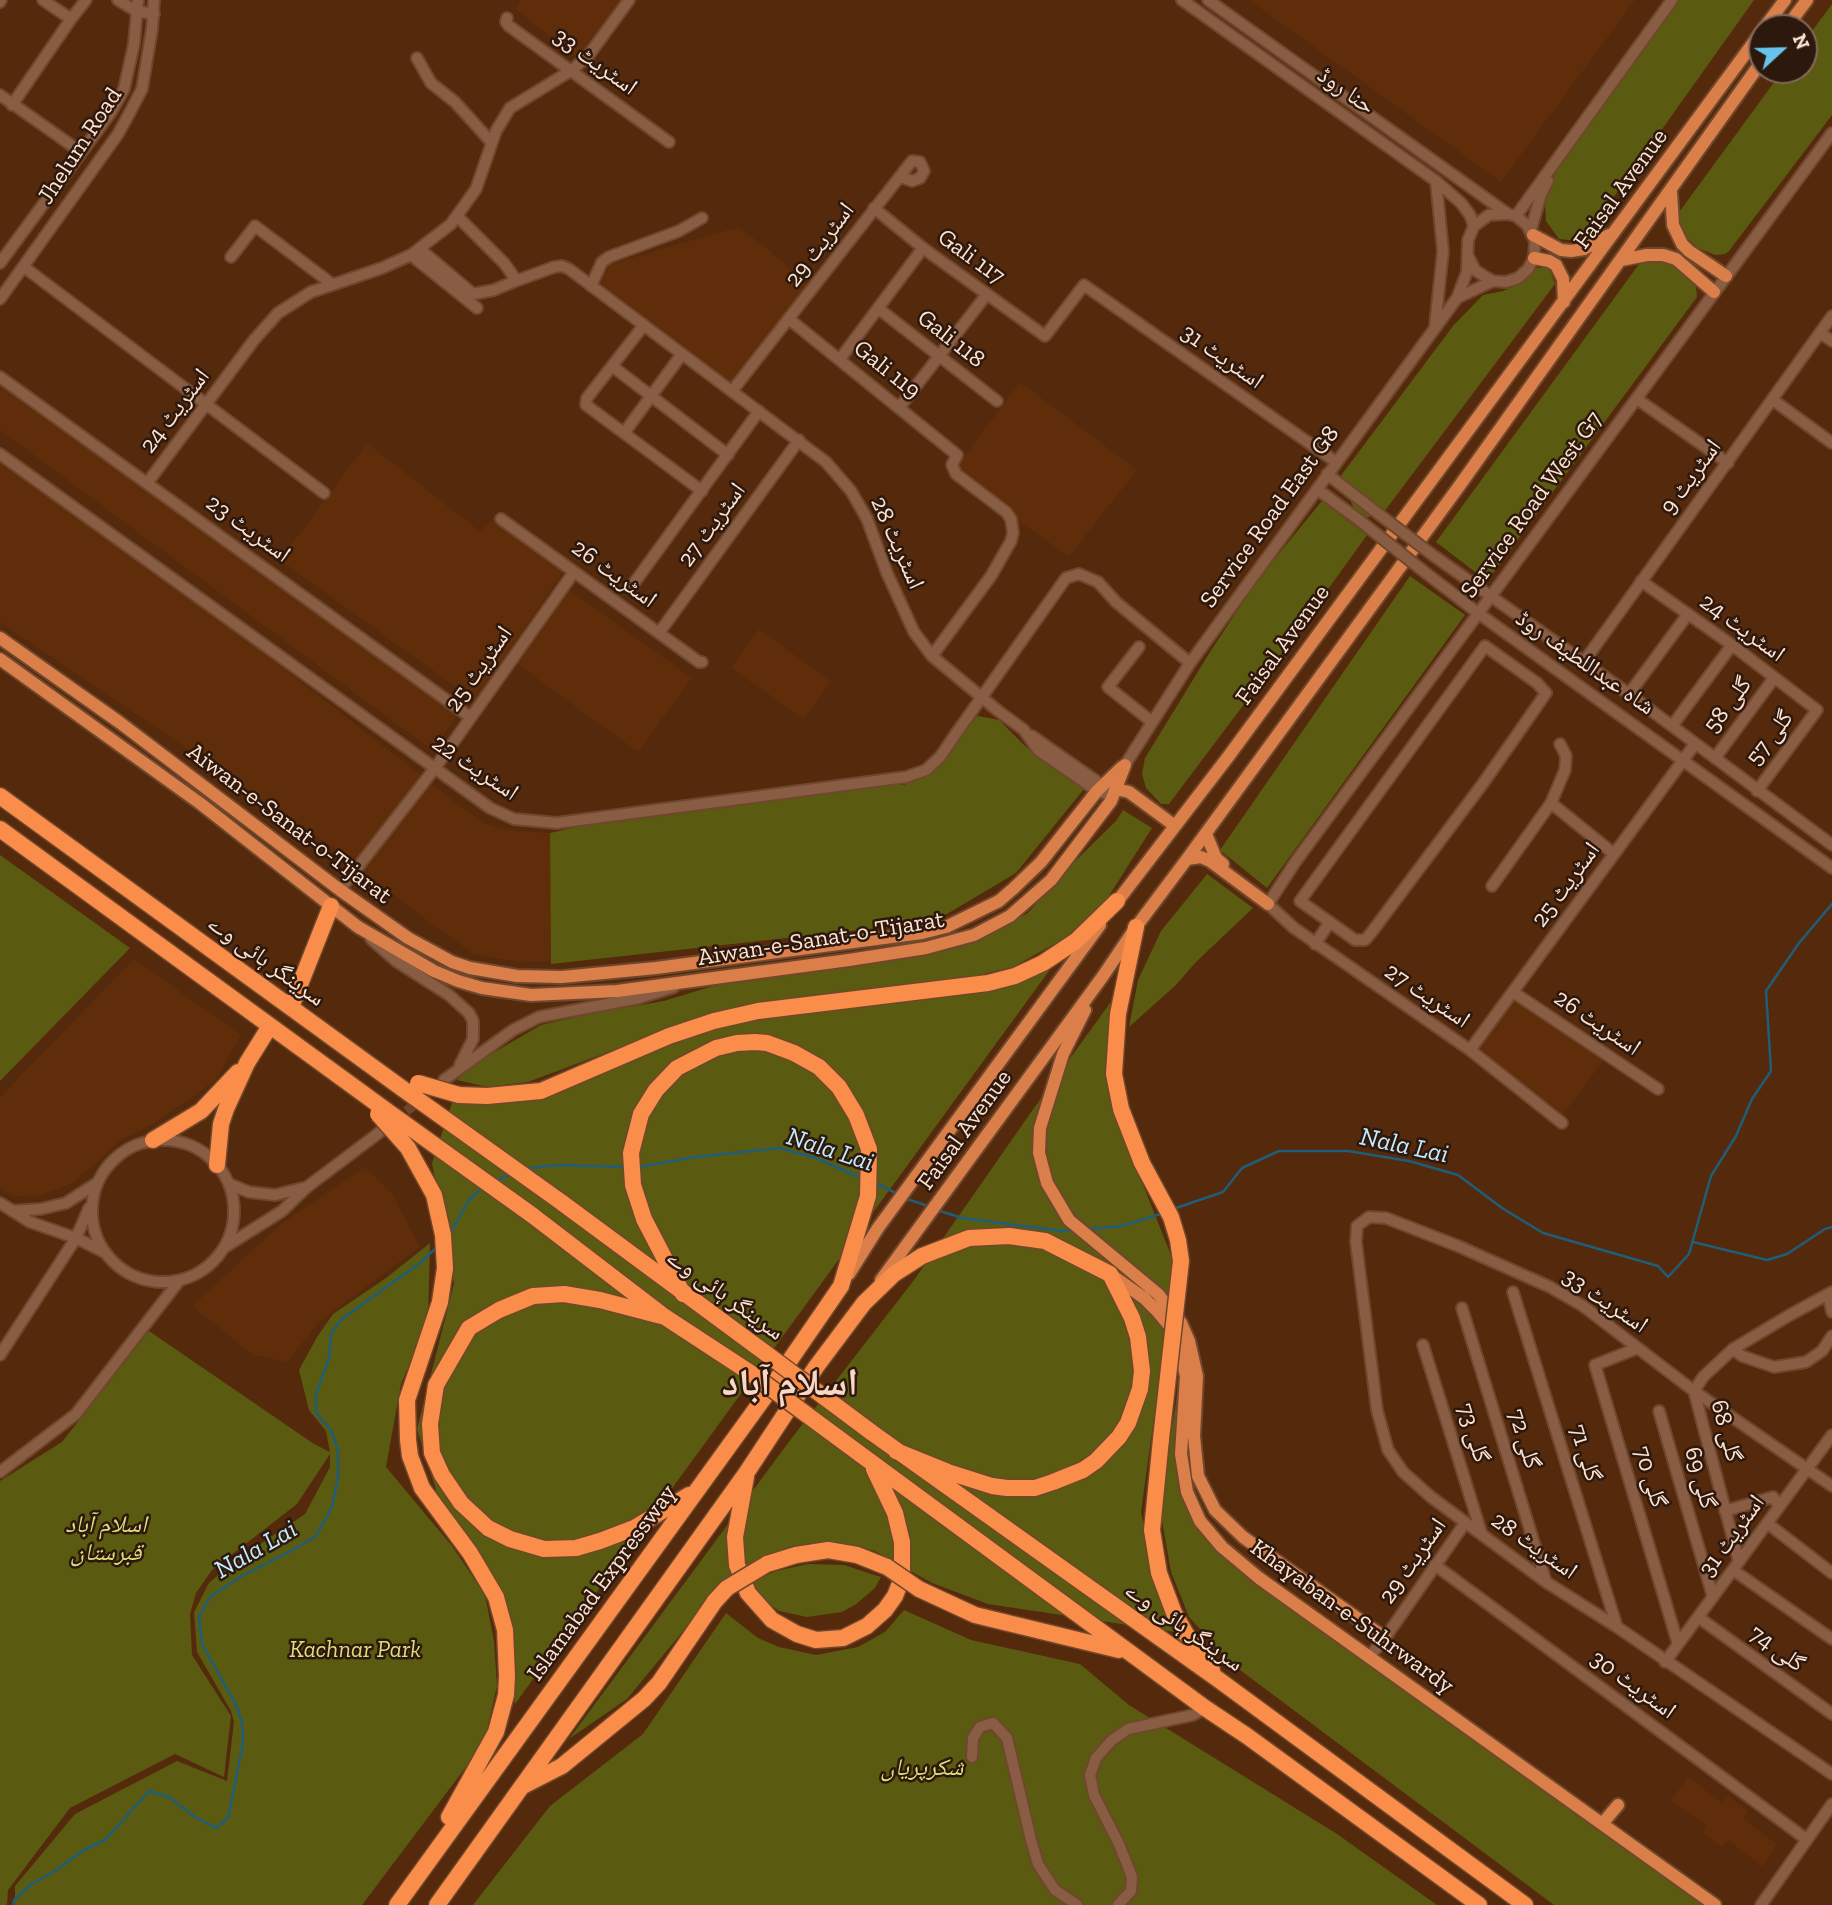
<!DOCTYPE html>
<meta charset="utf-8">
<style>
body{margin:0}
#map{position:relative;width:1832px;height:1905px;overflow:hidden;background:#54290c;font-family:"Zilla Slab",serif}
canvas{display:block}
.north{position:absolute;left:1748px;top:14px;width:70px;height:70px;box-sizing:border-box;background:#2c180c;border:2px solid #80695b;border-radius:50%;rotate:68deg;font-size:19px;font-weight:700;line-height:28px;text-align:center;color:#fee2d2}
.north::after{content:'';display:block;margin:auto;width:24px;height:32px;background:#67c4ef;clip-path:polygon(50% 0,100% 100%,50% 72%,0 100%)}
</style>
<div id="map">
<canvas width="1832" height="1905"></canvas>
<div class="north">N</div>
</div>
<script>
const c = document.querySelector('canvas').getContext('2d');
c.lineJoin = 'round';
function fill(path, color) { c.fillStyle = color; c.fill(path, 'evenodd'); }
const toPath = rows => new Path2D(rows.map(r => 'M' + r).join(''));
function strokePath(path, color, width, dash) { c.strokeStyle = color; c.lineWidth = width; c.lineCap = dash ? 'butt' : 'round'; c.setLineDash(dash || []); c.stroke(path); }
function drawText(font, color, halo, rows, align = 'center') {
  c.font = font + ' "Zilla Slab","Noto Naskh Arabic",serif'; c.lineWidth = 5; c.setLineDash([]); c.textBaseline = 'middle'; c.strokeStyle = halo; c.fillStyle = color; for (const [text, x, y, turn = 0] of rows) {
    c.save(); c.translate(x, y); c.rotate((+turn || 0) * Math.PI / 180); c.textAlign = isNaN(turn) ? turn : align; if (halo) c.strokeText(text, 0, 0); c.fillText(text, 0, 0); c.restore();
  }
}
const built = toPath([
 [521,0,625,0,587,52,579,58,515,9],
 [1249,0,1635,0,1501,182],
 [738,227,767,248,808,286,733,393,599,287,610,264],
 [1020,382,1137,470,1069,557,952,473],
 [0,384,457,715,433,751,0,430],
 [367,443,481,532,500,510,570,562,475,701,280,560],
 [0,460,273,660,481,822,506,830,550,833,551,961,520,962,474,954,429,922,335,849,0,622],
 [565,587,692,678,638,752,513,661],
 [759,629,831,682,804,719,731,668],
 [134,959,241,1035,216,1080,158,1121,121,1140,73,1183,36,1197,12,1196,0,1188,0,1097],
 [1514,998,1605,1058,1563,1115,1476,1048],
 [365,1167,391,1192,420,1247,320,1321,287,1362,253,1355,192,1306,283,1222],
 [1688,1777,1722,1803,1728,1796,1748,1811,1743,1819,1777,1844,1763,1867,1728,1840,1721,1847,1702,1832,1706,1825,1671,1800]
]);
const green = toPath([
 [1677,0,1754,0,1591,229,1577,241,1559,239,1546,221,1545,201,1560,160],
 [1832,4,1832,115,1729,251,1725,254,1715,255,1698,248,1684,235,1677,215,1783,70,1804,70,1804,42],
 [1665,259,1682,267,1696,286,1697,297,1487,581,1436,542,1642,260],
 [1549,267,1555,284,1384,512,1359,520,1340,477,1453,326,1483,295,1503,291,1522,283,1536,268],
 [1322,501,1367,535,1275,663,1169,804,1161,804,1146,788,1142,774,1145,758,1210,652,1258,579],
 [1410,576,1465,615,1267,888,1220,850],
 [978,716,999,720,1026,747,1084,789,1016,873,947,914,869,929,551,964,550,833,602,821,860,783,904,785,936,770,973,719],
 [1123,810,1152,828,1107,899,1067,937,1013,967,957,980,834,994,691,1021,528,1082,487,1087,457,1080,474,1064,541,1025,593,1013,664,1001,713,986,980,938,1028,913,1064,872,1116,821],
 [0,855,130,948,0,1081],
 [1207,874,1253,908,1195,963,1177,984,1129,1027,1138,980,1161,931],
 [1054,964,515,1704,503,1595,437,1493,417,1429,454,1284,432,1163,453,1100,518,1101,590,1080,666,1045,744,1020],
 [1118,992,1114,1112,1175,1265,1141,1512,1157,1592,1175,1632,988,1604,932,1583,875,1551,836,1542,812,1543,790,1547,762,1558,726,1579,627,1699,569,1739,791,1439,914,1280,1034,1108],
 [430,1243,428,1320,401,1384,386,1467,452,1546,485,1595,494,1641,497,1686,484,1743,362,1905,15,1905,15,1886,75,1814,177,1761,227,1781,234,1722,231,1711,197,1652,194,1612,209,1583,235,1561,305,1514,330,1467,330,1454,297,1504,212,1570,196,1593,190,1614,192,1655,231,1716,224,1777,175,1754,70,1808,8,1890,7,1905,0,1905,0,1481,62,1442,149,1331,314,1444,330,1452,326,1431,309,1410,299,1370,317,1337,333,1314,386,1278],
 [1181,1372,1175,1454,1182,1496,1200,1529,1707,1905,1554,1905,1232,1664,1189,1617,1171,1572,1161,1515,1169,1445],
 [808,1564,844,1565,881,1577,875,1588,855,1605,842,1612,807,1617,779,1611,761,1598,750,1583,776,1571],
 [904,1610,971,1640,1080,1664,1129,1705,1337,1834,1437,1905,473,1905,550,1806,643,1734,726,1613,758,1638,779,1647,816,1655,858,1647,885,1632]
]);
const stream = toPath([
 [639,1167,695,1157,779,1148,816,1158,863,1179],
 [524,1169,556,1165,626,1167],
 [495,1181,512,1174],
 [873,1182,898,1194],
 [904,1198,931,1207],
 [1173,1209,1223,1192,1242,1168,1279,1151,1348,1151,1409,1161,1458,1175,1502,1208,1543,1233,1658,1266,1668,1277,1689,1254,1711,1176,1736,1136,1752,1099,1771,1071,1766,991,1799,943,1832,904],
 [937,1210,962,1218,1061,1231,1075,1230],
 [1089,1229,1122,1226,1164,1213],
 [449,1235,469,1200,483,1187],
 [1693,1242,1767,1260,1787,1254,1825,1229,1832,1227],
 [13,1905,14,1900,31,1884,55,1871,84,1850,105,1840,149,1791,169,1797,195,1817,216,1828,228,1818,243,1743,242,1722,236,1705,202,1644,199,1617,210,1597,240,1577,291,1551,316,1536,332,1507,338,1478,338,1450,331,1430,316,1413,316,1394,329,1358,331,1333,342,1319,420,1263,437,1247]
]);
const minorTunnel = toPath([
 [395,1121,423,1097]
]);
const minor = toPath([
 [43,0,71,19],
 [118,0,136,11,154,14],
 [1182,0,1436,181,1461,203,1470,215,1474,226],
 [1208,0,1508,214],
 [0,2,1,0],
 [507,18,506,22,509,26,669,142],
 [417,58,431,83,455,102,492,143],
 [0,95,81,152],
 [12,105,71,19,86,0],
 [874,208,923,248,1045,336,1084,285,1336,462],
 [1516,216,1672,0],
 [1531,230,1541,194,1548,181],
 [420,249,473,294,494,290,513,282,514,277,504,263,457,216],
 [411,255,477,308],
 [231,257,255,226,332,284],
 [0,263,111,112,124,89,134,44,138,0],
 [24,267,324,493],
 [513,282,554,267,562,266,569,269,826,462,851,491,867,519,887,573,914,632,932,656,997,710,1024,730,1038,750,1097,791,1113,796],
 [591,286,602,262,609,257,679,231,702,218],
 [1457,298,1493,281],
 [0,299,118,134,129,114,142,89,152,29,154,0],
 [879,309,997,401],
 [789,319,957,455,952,465,956,474,1006,512,1011,519,1013,533,1011,541,991,576,932,656],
 [644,325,587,398,586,405,702,491],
 [1435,326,1443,251,1436,181],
 [1820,333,1832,341],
 [840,359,923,248],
 [612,366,728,455],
 [0,377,470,717],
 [732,391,912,161,920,162,924,171,920,178,912,181,901,177],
 [1637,399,1728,463],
 [1773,400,1832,443],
 [899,408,987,294],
 [624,433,682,354],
 [0,454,490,808,514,819,557,823,906,777,926,770,940,757,955,735,1066,578,1079,574,1098,582,1116,602,1190,663],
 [1327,474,1380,515],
 [148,482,254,340,278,313,311,292,382,268,411,255,451,224,476,189,496,131,510,108,572,70,588,56,629,0],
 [1317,489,1359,520],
 [501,519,699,662,702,662],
 [1434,556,1629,694,1832,845],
 [1422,570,1478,613,1832,868],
 [1641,581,1732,645,1817,710,1757,791],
 [632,586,759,411],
 [659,633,799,440],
 [1485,646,1537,683,1546,693,1484,782,1371,933,1365,940,1355,940,1300,901,1485,646],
 [1139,647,1108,687,1152,722],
 [1583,663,1832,316],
 [1629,694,1688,614],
 [1672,726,1732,645],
 [1032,736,1102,785,1109,787],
 [1715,758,1774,678],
 [1125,765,1190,663,1457,298,1467,272,1468,240,1474,226,1489,215,1508,214,1516,216,1527,225,1535,241,1534,258,1528,269,1518,278,1506,282,1493,281,1484,276,1475,270,1468,256],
 [1551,803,1614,854],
 [1492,886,1551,803,1565,770,1566,756,1560,744],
 [340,890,435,768,574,572],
 [371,939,396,961,449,995,469,1013,473,1021,473,1039,460,1065],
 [1315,944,1330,922],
 [1513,992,1658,1089],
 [1470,1050,1695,744],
 [444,1080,513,1030,539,1017,639,998,674,987],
 [1562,1123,1470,1050,1294,928,1268,904,1296,861,1832,133],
 '92 1211a71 71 0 1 1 142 0a71 71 0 1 1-142 0Z',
 [229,1184,249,1192,275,1195,303,1188],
 [0,1203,30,1222,76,1238,104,1252],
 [12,1211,41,1209,66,1203,97,1183],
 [225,1247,282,1211,307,1187,380,1132],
 [1513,1292,1617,1627],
 [1828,1294,1832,1312],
 [1462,1308,1546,1582],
 [1423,1345,1482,1535],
 [1638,1348,1595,1365,1678,1644],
 [1733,1349,1742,1356,1774,1367,1806,1362,1822,1351,1832,1336],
 [0,1355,76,1238,89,1208],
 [1659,1411,1713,1597],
 [0,1472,76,1414,179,1281],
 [1832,1486,1694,1391,1583,1306,1550,1287,1458,1246,1386,1218,1369,1217,1357,1226,1356,1242,1377,1410,1388,1450,1403,1472,1431,1497,1546,1582,1617,1627,1832,1774],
 [1725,1511,1773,1497,1779,1507],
 [1767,1523,1832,1573],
 [1739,1562,1694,1391,1703,1377,1733,1349,1788,1316,1832,1292],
 [1435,1565,1806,1839],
 [1733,1570,1832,1639],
 [1698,1617,1832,1714],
 [1369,1657,1385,1638,1465,1523],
 [1665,1662,1832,1435],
 [972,1757,973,1738,980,1727,993,1723,1007,1738,1031,1840,1038,1864,1055,1890,1077,1905],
 [1118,1905,1131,1891,1132,1877,1119,1844,1094,1795,1090,1775,1096,1758,1111,1741,1128,1729,1193,1715,1205,1708],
 [1761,1905,1832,1804]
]);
const major = toPath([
 [1764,28,1785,0],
 [1786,28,1807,0],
 [1671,191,1673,225,1682,244,1689,251,1726,276],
 [1533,235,1561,250,1571,251,1584,249,1609,235],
 [1534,258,1549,261,1556,265,1563,279,1564,302],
 [1621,260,1647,255,1663,255,1676,259,1714,292],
 [0,638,119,722,340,890,408,938,452,962,470,968,517,976,562,977,656,968,922,933,946,927,999,901,1014,888,1041,862,1097,791,1122,767],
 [0,659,201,804,358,927,434,971,458,981,482,988,531,995,617,991,849,960,926,948,974,935,1010,916,1051,880,1111,801,1125,765],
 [1116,789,1129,792,1175,826],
 [1206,834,1216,858,1223,864],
 [1187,859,1201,857,1210,861,1268,904],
 [1113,907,1228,757,1762,31],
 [1085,1010,1063,1054,1040,1128,1039,1153,1047,1183,1069,1220,1158,1294,1181,1323,1189,1341,1197,1376,1194,1436,1198,1476,1215,1510,1243,1537,1385,1638],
 [849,1274,878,1228,1100,925],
 [1110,1274,1144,1298,1157,1311,1169,1325,1178,1343,1186,1376,1181,1454,1187,1492,1200,1521,1222,1547,1259,1578,1715,1905],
 [881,1280,1103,976,1136,927,1187,859,1460,485,1762,61],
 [1602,1824,1618,1805]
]);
const highway = toPath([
 [0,796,403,1089],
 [0,829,387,1111],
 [1136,927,1118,1014,1114,1074,1121,1109,1142,1163],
 [291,1007,331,906],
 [459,1095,487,1096,541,1091,669,1036,714,1021,758,1011,988,983,1015,976,1043,963,1076,941,1117,901],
 [153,1140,201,1111,238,1072],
 [217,1165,221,1124,226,1109,247,1063,270,1026],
 [561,1202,764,1352],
 [532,1215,665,1317,749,1372],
 [445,1268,440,1302,407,1400,408,1440,410,1456,422,1488,470,1553,496,1597,505,1630,507,1676,506,1695,496,1732,449,1817],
 [665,1317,600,1300,564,1294,533,1296,499,1310,469,1328,436,1385,430,1424,432,1453,442,1475,461,1503,488,1528,510,1539,544,1549,576,1548,600,1541,634,1528,689,1495],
 [871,1432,1219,1680,1525,1905],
 [1161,1439,1152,1530,1159,1573,1174,1613,1186,1634,1212,1670],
 [860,1454,1205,1708,1247,1736,1479,1905],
 [746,1477,735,1537,737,1565,748,1593,772,1620,797,1634,816,1640,843,1638,867,1626,885,1610,895,1596,902,1578,902,1542,895,1513,874,1469],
 [767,1564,796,1555,828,1550,857,1555,887,1567],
 [919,1589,975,1615,1119,1650],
 [523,1786,562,1766,644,1699,659,1683,715,1601],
 [397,1905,766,1395,841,1286,868,1196,869,1149,856,1115,839,1087,819,1067,794,1053,767,1043,755,1042,737,1043,716,1048,677,1068,656,1090,641,1114,631,1153,633,1185,644,1219,683,1294],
 [437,1905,747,1472,816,1367,864,1303,894,1274,922,1256,969,1238,1009,1236,1045,1241,1110,1274,1132,1318,1138,1337,1142,1371,1140,1389,1128,1423,1119,1437,1096,1461,1083,1470,1053,1482,1035,1488,1007,1488,992,1486,948,1472,896,1451]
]);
const minorBridge = toPath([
 [1380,515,1434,556],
 [1359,520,1422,570]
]);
const highwayBridge = toPath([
 [418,1083,459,1095],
 [403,1089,561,1202],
 [387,1111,532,1215],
 [378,1114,408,1148,434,1195,443,1235,445,1268],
 [1142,1163,1171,1217,1178,1240,1181,1261,1161,1439],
 [764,1352,871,1432],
 [749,1372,860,1454],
 [887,1567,919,1589],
 [715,1601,727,1588,767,1564]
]);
const streetNames = [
 ["اسٹریٹ 33",595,62,36],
 ["حنا روڈ",1346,91,35],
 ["Jhelum Road",80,146,-57],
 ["Faisal Avenue",1621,189,-54],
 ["اسٹریٹ 29",820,245,-53],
 ["Gali 117",971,257,36],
 ["Gali 118",951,339,38],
 ["اسٹریٹ 31",1222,357,35],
 ["Gali 119",887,370,39],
 ["اسٹریٹ 24",175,411,-53],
 ["اسٹریٹ 9",1691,477,-54],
 ["Service Road West G7",1532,505,-54],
 ["Service Road East G8",1270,517,-54],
 ["اسٹریٹ 27",712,525,-54],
 ["اسٹریٹ 23",248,529,36],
 ["اسٹریٹ 28",897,543,66],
 ["اسٹریٹ 26",614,574,36],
 ["اسٹریٹ 24",1742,628,36],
 ["Faisal Avenue",1283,645,-54],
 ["شاہ عبداللطیف روڈ",1585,663,35],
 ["اسٹریٹ 25",479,669,-55],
 ["گلی 58",1728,705,-53],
 ["گلی 57",1770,738,-53],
 ["اسٹریٹ 22",475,768,34],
 ["Aiwan-e-Sanat-o-Tijarat",289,824,37],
 ["اسٹریٹ 25",1566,885,-54],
 ["Aiwan-e-Sanat-o-Tijarat",821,939,-9],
 ["سرینگر ہائی وے",266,961,36],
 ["اسٹریٹ 27",1427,996,34],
 ["اسٹریٹ 26",1597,1023,34],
 ["Faisal Avenue",965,1130,-54],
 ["سرینگر ہائی وے",725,1295,36],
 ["اسٹریٹ 33",1605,1301,34],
 ["گلی 68",1726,1431,75],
 ["گلی 73",1473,1433,73],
 ["گلی 72",1524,1439,73],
 ["گلی 71",1585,1453,73],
 ["گلی 70",1650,1477,73],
 ["گلی 69",1700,1478,74],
 ["اسٹریٹ 31",1732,1536,-54],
 ["اسٹریٹ 28",1534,1546,35],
 ["اسٹریٹ 29",1413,1561,-55],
 ["Islamabad Expressway",602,1583,-54],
 ["Khayaban-e-Suhrwardy",1352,1617,36],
 ["سرینگر ہائی وے",1184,1627,35],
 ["گلی 74",1777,1649,36],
 ["اسٹریٹ 30",1633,1685,36]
];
const parkNames = [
 ["اسلام آباد",106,1525],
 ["قبرستان",106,1553],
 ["Kachnar Park",355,1650],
 ["شکرپریاں",922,1768]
];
const waterNames = [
 ["Nala Lai",1404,1146,12],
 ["Nala Lai",830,1150,18],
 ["Nala Lai",256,1550,-30]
];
const townNames = [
 ["اسلام آباد",790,1384]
];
fill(built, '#5f2d0a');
fill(green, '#5a5b10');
strokePath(stream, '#1f5e79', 2.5);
strokePath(minorTunnel, '#6e452a', 10, [10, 5]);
strokePath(minor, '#6f472c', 14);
strokePath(major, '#6f472c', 16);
strokePath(highway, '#6f472c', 19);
strokePath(minor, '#895d43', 10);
strokePath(major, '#da7f49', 12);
strokePath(highway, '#f98d49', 16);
strokePath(minorBridge, '#6f472c', 14, []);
strokePath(highwayBridge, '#6f472c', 19, []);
strokePath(minorBridge, '#895d43', 10);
strokePath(highwayBridge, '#f98d49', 16);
drawText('24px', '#fee2d2', '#2c180c', streetNames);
drawText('italic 24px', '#dbde79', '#2c180c', parkNames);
drawText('italic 26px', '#c3ebff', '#2c180c', waterNames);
drawText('bold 38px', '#f9d7c4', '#2c180c', townNames);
</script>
